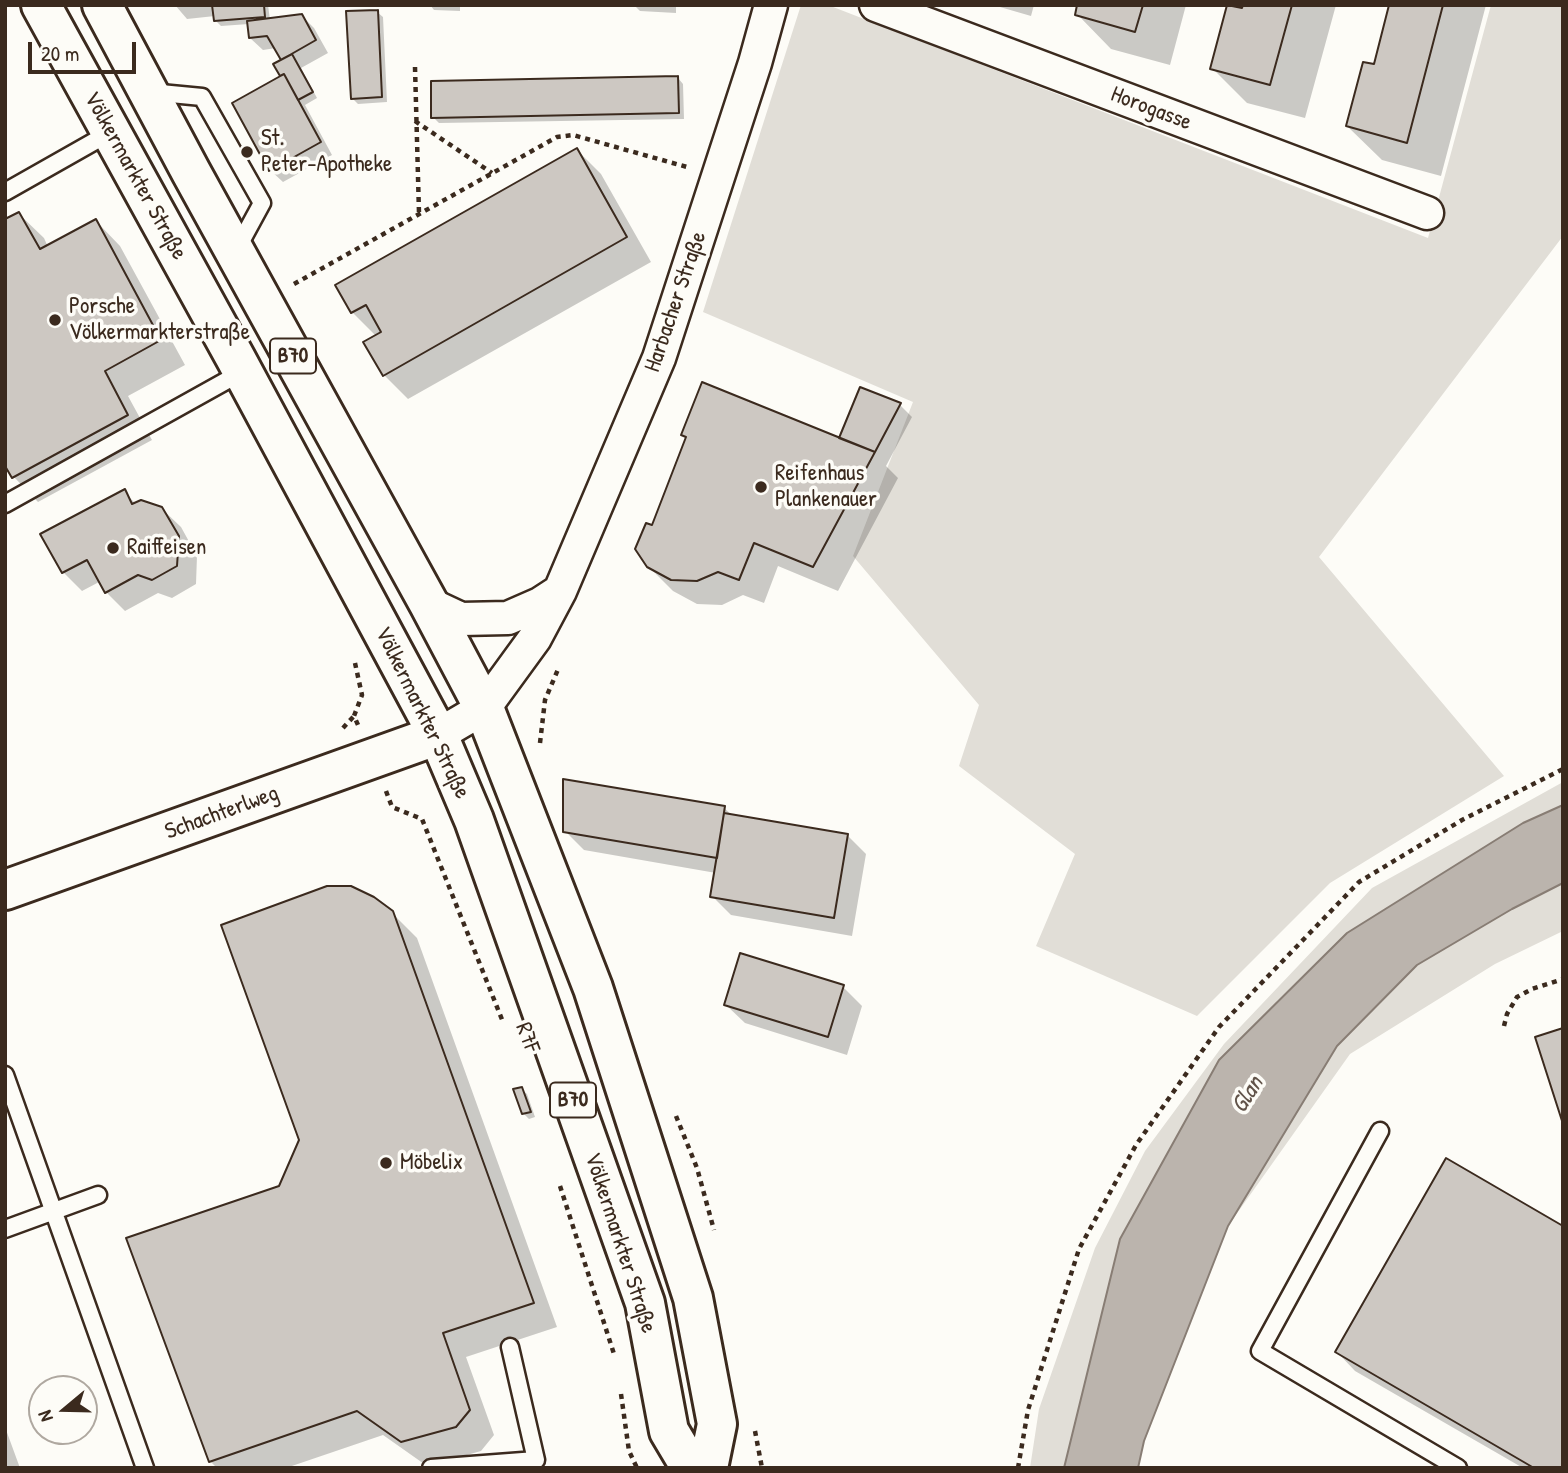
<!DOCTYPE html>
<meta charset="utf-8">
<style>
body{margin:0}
#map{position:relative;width:1568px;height:1473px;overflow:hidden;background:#fdfcf7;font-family:"Patrick Hand",sans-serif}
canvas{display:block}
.frame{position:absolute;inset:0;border:7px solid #3b2a1e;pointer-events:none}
.north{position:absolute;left:28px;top:1375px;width:70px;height:70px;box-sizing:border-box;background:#fdfcf7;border:2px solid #afa8a0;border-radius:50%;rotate:251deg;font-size:19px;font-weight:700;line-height:28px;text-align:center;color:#3b2a1e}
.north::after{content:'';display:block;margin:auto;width:24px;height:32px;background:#3b2a1e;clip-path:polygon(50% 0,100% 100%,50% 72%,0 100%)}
.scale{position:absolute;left:28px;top:42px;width:108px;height:32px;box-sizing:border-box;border:4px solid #3b2a1e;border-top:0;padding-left:9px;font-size:21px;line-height:24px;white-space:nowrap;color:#3b2a1e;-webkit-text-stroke:5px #fdfcf7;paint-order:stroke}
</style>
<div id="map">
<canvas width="1568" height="1473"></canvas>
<div class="frame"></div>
<div class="north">N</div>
<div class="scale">20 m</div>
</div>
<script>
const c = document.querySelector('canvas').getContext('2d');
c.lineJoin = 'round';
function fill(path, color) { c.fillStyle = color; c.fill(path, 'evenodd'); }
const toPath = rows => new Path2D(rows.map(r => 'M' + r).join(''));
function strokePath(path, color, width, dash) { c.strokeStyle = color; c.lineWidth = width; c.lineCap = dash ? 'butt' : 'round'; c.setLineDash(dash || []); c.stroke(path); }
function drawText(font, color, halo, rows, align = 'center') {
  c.font = font + ' "Patrick Hand",sans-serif'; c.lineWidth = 7; c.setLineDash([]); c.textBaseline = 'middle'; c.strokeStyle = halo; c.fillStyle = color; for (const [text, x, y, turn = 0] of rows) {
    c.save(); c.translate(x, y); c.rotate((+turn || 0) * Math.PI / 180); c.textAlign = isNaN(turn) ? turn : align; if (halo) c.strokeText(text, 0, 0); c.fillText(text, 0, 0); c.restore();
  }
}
const green = toPath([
 [801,5,828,5,1428,238,1491,5,1563,5,1563,236,1319,557,1504,776,1330,883,1197,1016,1036,946,1075,854,959,766,979,705,853,556,913,402,703,312],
 [1563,782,1563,805,1523,823,1120,1239,1064,1468,1030,1468,1039,1409,1095,1248,1145,1151,1224,1044,1372,888],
 [1563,883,1563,931,1495,964,1350,1054,1228,1226,1337,1046,1416,965,1512,909]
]);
const water = toPath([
 [1563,805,1563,883,1512,909,1417,965,1337,1046,1228,1226,1144,1441,1138,1468,1064,1468,1120,1239,1219,1060,1347,933,1523,823,1563,805]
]);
const shadow = toPath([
 [175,5,268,5,270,20,302,16,314,28,328,53,301,68,317,98,305,105,332,155,283,182,270,170,282,77,276,65,283,61,276,48,263,50,250,38,249,24,221,26,215,20,215,16,187,19],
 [430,5,460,5,460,11,434,10],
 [634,5,676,5,676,13,640,11],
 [993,5,1034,5,1031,16],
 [1079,5,1186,5,1170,65,1111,49,1077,14],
 [1244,5,1336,5,1305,118,1247,103,1212,68],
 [1391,5,1486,5,1441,176,1382,160,1347,126,1375,67],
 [377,12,383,17,387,102,358,104,352,98],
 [678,78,683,84,684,119,439,123,433,117],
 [577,150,601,174,651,262,408,399,384,375,377,337,352,312,337,286],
 [19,214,44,238,48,247,96,221,120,246,185,365,128,396,152,440,38,502,14,477],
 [900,405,912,417,886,466,898,478,838,591,778,566,764,603,743,595,722,605,697,604,673,591,648,566,653,527,687,439,683,435,840,440],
 [124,492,136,504,161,508,181,527,197,556,196,584,172,598,158,593,125,611,106,592,101,581,82,591,63,572,42,535],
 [724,808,733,816,847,835,866,854,852,936,731,915,712,896,716,873,584,850,565,831],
 [392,913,417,938,557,1327,466,1357,494,1435,481,1451,427,1466,383,1435,286,1468,217,1468,210,1461,281,1187],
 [843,987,862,1006,847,1055,745,1023,726,1005],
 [521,1089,527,1094,535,1117,529,1119,524,1114],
 [1337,1352,1563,1468,1523,1468,1355,1371],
 [5,1427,20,1468,5,1468]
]);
const building = toPath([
 [212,5,264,5,265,17,214,21,212,5],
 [1077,5,1143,5,1135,32,1075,15,1077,5],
 [1227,5,1242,8,1243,5,1292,5,1270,85,1210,69,1227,5],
 [1389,5,1443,5,1407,143,1346,126,1363,62,1374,64,1389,5],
 [378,10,382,97,351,99,346,11,378,10],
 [302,14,316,40,281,60,267,36,249,38,247,21,302,14],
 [292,54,313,92,298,100,284,74,280,76,273,64,292,54],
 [284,74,321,142,269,171,232,103,284,74],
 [678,76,679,113,431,118,431,81,678,76],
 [577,148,627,237,383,376,363,342,381,332,366,305,351,313,335,285,577,148],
 [19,212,40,249,96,219,161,340,105,371,128,415,12,478,5,466,5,219,19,212],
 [702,382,875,452,813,567,754,543,739,580,718,572,697,581,671,580,647,567,635,549,646,523,652,525,686,437,681,435,702,382],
 [860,387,901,403,875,452,839,438,860,387],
 [125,489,132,504,141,500,162,507,179,536,177,566,152,580,138,575,105,593,87,560,62,573,40,534,125,489],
 [563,779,725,806,717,858,563,832,563,779],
 [724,813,848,834,834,918,710,897,724,813],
 [327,886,351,886,374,897,393,911,534,1303,443,1333,470,1410,456,1427,401,1442,357,1411,209,1462,126,1238,279,1186,299,1140,221,925,327,886],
 [740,953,844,985,828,1037,724,1005,740,953],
 [1563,1028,1563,1124,1535,1037,1563,1028],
 [522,1087,531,1112,522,1114,513,1089,522,1087],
 [1446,1158,1563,1226,1563,1468,1534,1468,1335,1352,1446,1158]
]);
const path = toPath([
 [415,67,419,213],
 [415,121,492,173],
 [294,284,557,137,573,135,687,167],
 [355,663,362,695,354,716,358,725],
 [343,728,354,716],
 [540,743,545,700,559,667],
 [386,791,392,807,422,819,503,1022],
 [1504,1026,1507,1014,1517,997,1532,989,1563,979],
 [676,1116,697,1168,714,1230],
 [560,1186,614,1354],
 [621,1394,629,1451,637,1468],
 [755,1431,762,1468],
 [1018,1468,1028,1410,1079,1249,1136,1145,1219,1027,1359,882,1462,820,1563,769]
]);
const lane = toPath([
 [150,92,202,97,262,203,237,249],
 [5,192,111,132],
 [5,504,242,372],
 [5,1075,145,1468],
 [1380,1131,1260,1351,1458,1468],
 [5,1229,98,1195],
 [431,1468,536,1460,510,1347]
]);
const street = toPath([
 [876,5,1427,213],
 [429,604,461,619,508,618,540,604,560,591],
 [438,735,484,708,535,638,560,591,659,358,755,63,771,5]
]);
const secondary = toPath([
 [5,890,438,735]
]);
const primary = toPath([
 [41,5,236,359,438,735,474,820,645,1303,669,1431,691,1468],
 [102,5,191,172,429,604,484,708,593,988,693,1298,717,1424,708,1468]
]);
const markers = [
 [247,152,7,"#3b2a1e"],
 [55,320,7,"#3b2a1e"],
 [761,487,7,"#3b2a1e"],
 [113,548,7,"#3b2a1e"],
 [386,1163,7,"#3b2a1e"]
];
const shields = [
 [293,356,46],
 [573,1100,46]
];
const shieldNames = [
 ["B70",293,356],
 ["B70",573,1100]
];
const streetNames = [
 ["Horogasse",1151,109,21],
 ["Völkermarkter Straße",135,176,61],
 ["Harbacher Straße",676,302,-71],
 ["Völkermarkter Straße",422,713,64],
 ["Schachterlweg",222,813,-20],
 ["R7F",527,1038,69],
 ["Völkermarkter Straße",620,1243,72]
];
const poiNames = [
 ["St.",261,139],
 ["Peter-Apotheke",261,165],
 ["Porsche",69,307],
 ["Völkermarkterstraße",69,333],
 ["Reifenhaus",775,474],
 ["Plankenauer",775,500],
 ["Raiffeisen",127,548],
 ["Möbelix",400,1163]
];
const waterNames = [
 ["Glan",1248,1095,-58]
];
fill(green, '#e1ded7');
fill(water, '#bbb4ad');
strokePath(water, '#887d74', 2);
fill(shadow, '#0003');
fill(building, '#cdc8c2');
strokePath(building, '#3b2a1e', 2);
strokePath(lane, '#3b2a1e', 21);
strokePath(street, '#3b2a1e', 37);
strokePath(secondary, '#3b2a1e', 44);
strokePath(primary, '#3b2a1e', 44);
strokePath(path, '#3b2a1e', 4.5, [5, 5]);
strokePath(lane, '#fdfcf7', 16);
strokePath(street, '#fdfcf7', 32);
strokePath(secondary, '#fdfcf7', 38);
strokePath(primary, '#fdfcf7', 38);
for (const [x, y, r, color] of markers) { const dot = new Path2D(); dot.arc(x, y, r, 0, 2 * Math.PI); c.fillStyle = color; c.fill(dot); strokePath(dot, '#fdfcf7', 2.5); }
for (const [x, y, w] of shields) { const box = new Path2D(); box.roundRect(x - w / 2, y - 17.5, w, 35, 5); c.fillStyle = '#fdfcf7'; c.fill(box); strokePath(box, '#3b2a1e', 2); }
drawText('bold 21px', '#3b2a1e', null, shieldNames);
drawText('23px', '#3b2a1e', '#fdfcf7', streetNames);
drawText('23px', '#3b2a1e', '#fdfcf7', poiNames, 'left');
drawText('italic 24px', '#615349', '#fdfcf7', waterNames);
</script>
